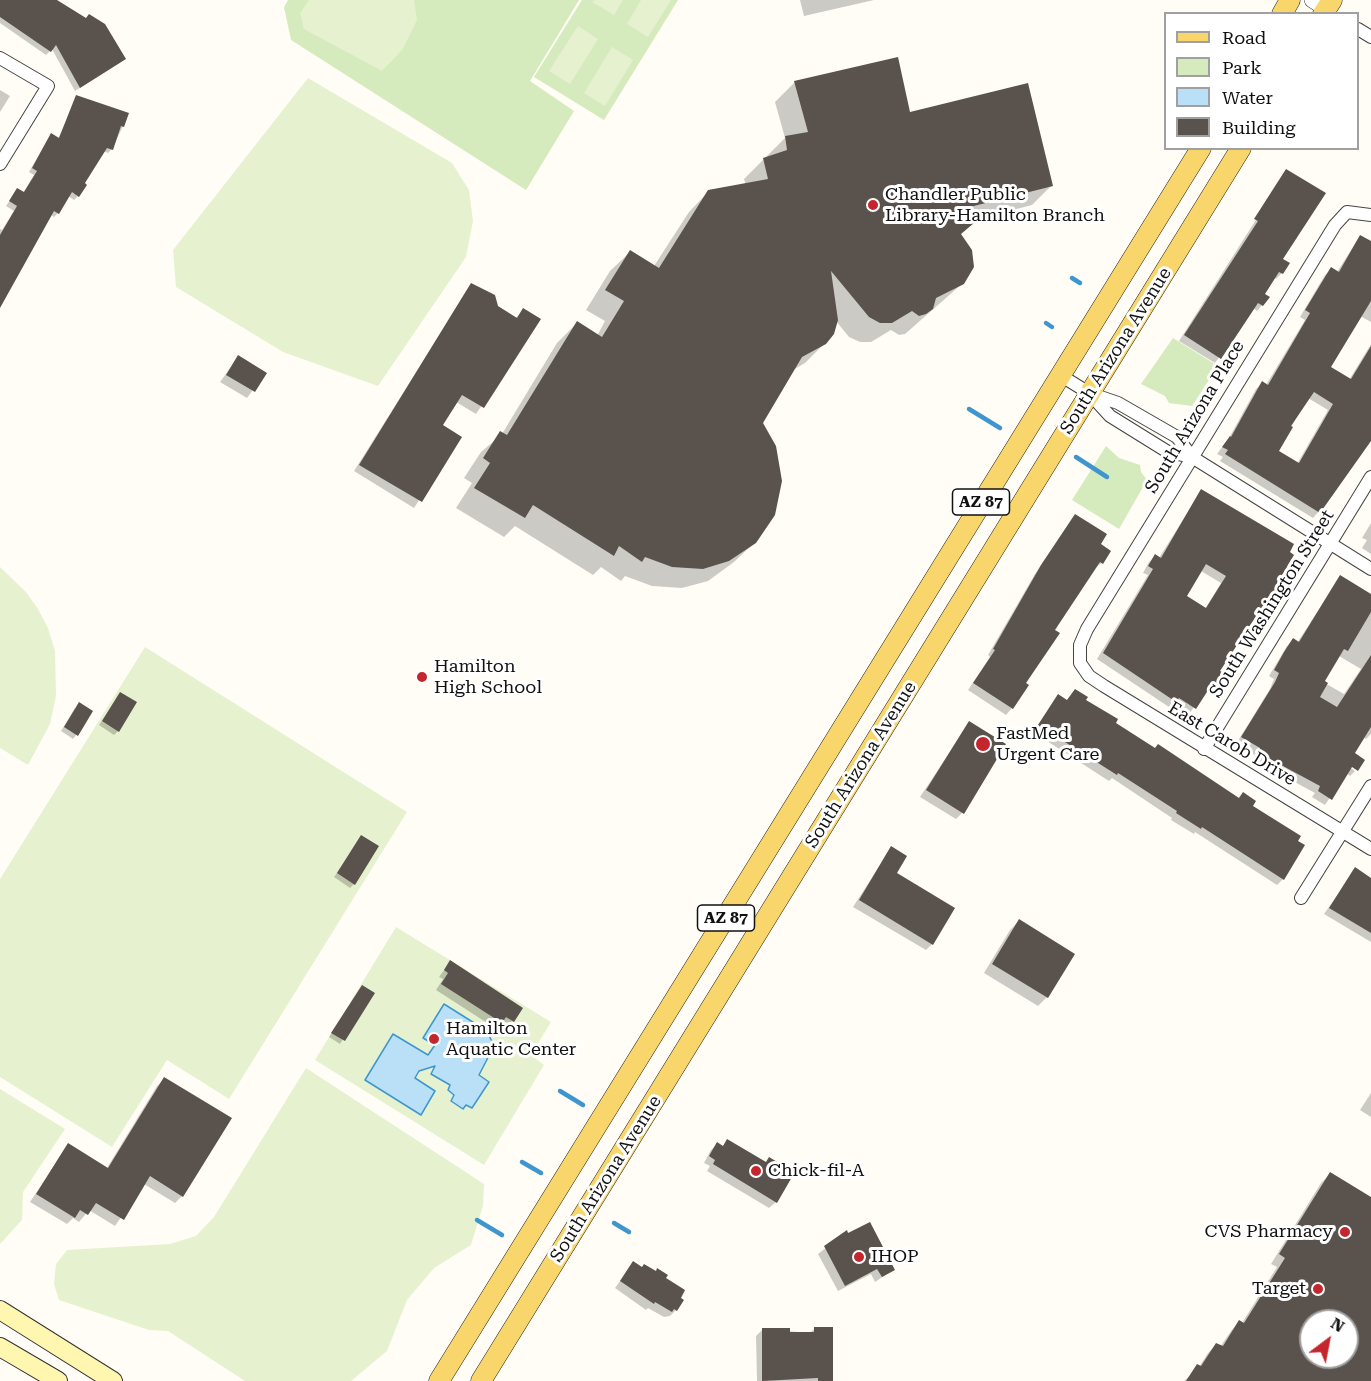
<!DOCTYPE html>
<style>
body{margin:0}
#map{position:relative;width:1371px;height:1381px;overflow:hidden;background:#fffdf5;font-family:"Roboto Serif",serif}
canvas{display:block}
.legend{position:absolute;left:1164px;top:12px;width:195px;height:138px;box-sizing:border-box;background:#fff;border:2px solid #a0a0a0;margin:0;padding:8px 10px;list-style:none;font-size:18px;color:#111}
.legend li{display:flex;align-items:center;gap:12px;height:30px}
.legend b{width:30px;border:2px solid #a0a0a0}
.north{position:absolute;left:1299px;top:1309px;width:60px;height:60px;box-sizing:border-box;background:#fff;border:2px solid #a0a0a0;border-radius:50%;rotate:32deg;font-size:16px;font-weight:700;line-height:24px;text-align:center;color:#111}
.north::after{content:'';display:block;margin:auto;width:21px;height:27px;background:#c4262e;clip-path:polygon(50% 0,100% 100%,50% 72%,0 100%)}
</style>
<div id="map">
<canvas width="1371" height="1381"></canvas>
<ul class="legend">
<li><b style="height:8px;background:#f9d66b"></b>Road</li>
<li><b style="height:16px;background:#d5ebbd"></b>Park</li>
<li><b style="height:16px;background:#b9e0f7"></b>Water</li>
<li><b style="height:16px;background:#5a524d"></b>Building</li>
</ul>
<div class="north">N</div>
</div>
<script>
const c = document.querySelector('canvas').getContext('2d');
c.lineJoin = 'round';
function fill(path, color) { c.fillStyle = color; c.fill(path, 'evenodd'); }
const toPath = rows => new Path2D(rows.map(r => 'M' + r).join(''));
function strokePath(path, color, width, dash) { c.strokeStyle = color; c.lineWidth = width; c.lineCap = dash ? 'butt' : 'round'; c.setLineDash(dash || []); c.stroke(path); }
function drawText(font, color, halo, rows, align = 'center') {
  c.font = font + ' "Roboto Serif",serif'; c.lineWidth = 6; c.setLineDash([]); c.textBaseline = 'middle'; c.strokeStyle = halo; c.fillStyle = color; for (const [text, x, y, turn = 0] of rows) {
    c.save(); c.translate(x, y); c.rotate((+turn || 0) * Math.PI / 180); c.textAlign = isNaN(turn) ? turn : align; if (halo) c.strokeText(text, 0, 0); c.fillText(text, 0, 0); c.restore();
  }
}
const green = toPath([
 [288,0,579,0,530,81,574,111,526,190,291,40,284,7],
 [582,0,678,0,604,120,534,77],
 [1173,338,1218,366,1192,406,1169,403,1165,396,1141,384],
 [1106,446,1119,458,1140,465,1141,472,1147,480,1119,529,1072,500]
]);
const pitch = toPath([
 [309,0,414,0,417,20,403,49,382,71,304,29,300,13],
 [594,0,623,0,614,15,592,2],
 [641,0,671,0,648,37,627,24],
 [578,26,598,39,570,84,549,71],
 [612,47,633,60,605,106,584,93],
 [308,78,452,163,469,190,473,221,466,257,378,386,283,352,176,287,173,250],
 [0,567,26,592,38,609,48,628,55,651,56,696,50,724,28,765,0,748],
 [145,647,407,812,229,1099,167,1060,112,1147,0,1077,0,879],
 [396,927,551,1022,531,1055,544,1065,484,1165,315,1060],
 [306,1068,484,1184,483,1206,471,1245,434,1268,407,1300,387,1351,351,1381,245,1381,168,1331,149,1330,59,1300,54,1284,56,1264,67,1250,170,1244,196,1236,214,1217],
 [0,1089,65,1129,23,1192,22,1220,0,1244]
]);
const water = toPath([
 [444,1004,487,1031,494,1046,479,1075,489,1082,472,1108,466,1105,463,1109,451,1101,454,1095,448,1090,450,1085,431,1074,435,1066,419,1071,415,1078,435,1091,421,1115,365,1080,393,1034,428,1055,435,1045,423,1038,444,1004]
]);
const shadow = toPath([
 [0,0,54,0,85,20,120,62,75,91,52,49,46,55,0,23],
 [800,0,874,0,804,16],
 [795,82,909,113,1052,185,1032,205,970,221,960,235,963,283,905,334,899,335,891,330,871,342,860,342,849,337,836,321,825,343,805,363,793,370,761,423,755,542,734,562,708,581,682,588,652,586,625,576,621,581,601,567,593,575,515,526,504,537,456,508,472,483,464,478,481,452,502,434,557,343,577,323,597,336,605,321,586,310,610,271,630,252,654,266,689,212,709,191,746,185,744,179,785,138,775,102],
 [0,90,10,96,0,112],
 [77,97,123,126,112,149,108,153,103,151,83,183,85,185,78,196,74,200,68,196,58,213,54,217,50,214,0,305,0,229,2,230,14,211,6,206,14,194,23,193,34,175,29,172,48,139,52,135,58,139],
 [1287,171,1282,273,1276,279,1274,277,1263,294,1262,305,1257,311,1253,308,1215,363,1179,341],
 [1360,236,1371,243,1371,322,1360,316,1329,368,1349,380,1371,344,1371,438,1332,496,1313,518,1220,461,1223,457,1217,454,1229,438,1256,389,1262,383,1266,385,1305,320,1300,317,1325,275,1332,269,1337,272],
 [1308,398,1328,410,1297,464,1277,451],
 [471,285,497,307,515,319,523,310,539,320,476,414,456,402,441,426,460,437,414,508,354,471],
 [238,357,265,373,247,398,220,382],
 [1201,491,1273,588,1271,600,1264,606,1262,604,1218,671,1218,684,1212,690,1208,688,1189,714,1172,704,1169,707,1097,659,1148,575,1143,573,1149,562,1155,556,1159,558],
 [1201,571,1221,583,1205,609,1185,597],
 [1075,516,1099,545,1102,563,1094,568,1052,631,1043,653,1012,708,1006,715,968,690,990,657,988,655,1035,574],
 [1371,523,1371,554,1362,548,1367,540,1362,538],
 [1340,577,1371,596,1371,734,1366,739,1363,737,1345,764,1355,771,1350,776,1346,773,1325,805,1312,797,1315,793,1252,759,1255,755,1236,744,1270,689,1274,679,1269,676,1287,646,1293,640,1297,643],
 [1339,656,1361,669,1344,694,1323,682],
 [1075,691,1084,701,1114,723,1238,799,1243,794,1283,879,1277,885,1195,832,1194,834,1171,820,1172,818,1112,778,1109,781,1033,732,1058,696,1066,701],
 [120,694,118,731,114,735,99,725],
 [75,708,76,735,73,739,61,731],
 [969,723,962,813,956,819,920,797],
 [361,837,354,884,350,888,334,877],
 [891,848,895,874,932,944,926,950,853,907],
 [1356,869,1371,879,1371,942,1324,914],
 [1019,921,1073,954,1047,997,1038,1006,984,973,1010,930],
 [450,962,512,1021,507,1027,500,1022,495,1028,436,990,443,979,439,977],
 [362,987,373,994,340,1044,329,1037],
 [165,1079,182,1196,175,1203,144,1184,115,1226,89,1210,79,1222,73,1218,67,1224,30,1202,68,1145,107,1168,157,1086],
 [1371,1093,1371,1117,1360,1110],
 [728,1141,776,1202,769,1208,707,1171,710,1166,704,1163,711,1150,717,1144,722,1147],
 [1330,1174,1371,1199,1371,1381,1184,1381,1199,1367,1208,1353,1217,1344,1220,1347,1231,1331,1239,1322,1242,1323,1277,1267,1271,1264,1321,1183],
 [1311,1321,1347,1321,1347,1357,1311,1357],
 [846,1232,893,1270,875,1282,871,1274,838,1291,818,1254],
 [633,1263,664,1279,676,1310,670,1316,664,1317,648,1308,646,1310,615,1288],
 [815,1328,831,1381,757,1381,756,1336,763,1329,810,1333]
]);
const stream = toPath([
 [1072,278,1080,283],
 [1046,323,1052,327],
 [969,409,1000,428],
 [1076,457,1107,477],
 [560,1091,583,1105],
 [522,1162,541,1173],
 [477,1220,502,1235],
 [614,1223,629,1232]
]);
const building = toPath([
 [0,0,57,0,86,18,89,14,105,24,126,59,80,88,56,45,51,52,0,17],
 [898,57,910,112,1028,83,1053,186,962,209,974,223,961,234,972,250,974,267,964,284,936,298,933,309,926,314,919,316,912,311,892,323,880,323,869,317,831,271,838,320,834,334,826,344,802,357,763,423,776,446,782,481,775,515,756,543,729,561,703,569,672,567,645,557,642,562,619,546,614,556,533,505,525,518,474,488,490,463,483,458,500,431,507,435,577,321,602,337,624,301,605,290,630,250,659,268,708,190,768,179,763,158,787,150,785,136,808,132,794,81],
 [76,95,129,113,124,127,121,126,113,150,107,148,85,183,87,185,79,197,72,192,59,214,54,211,0,308,0,235,17,206,9,201,17,188,24,192,37,171,32,168,51,133,59,138],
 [1286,169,1326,193,1283,259,1290,263,1283,274,1279,272,1265,294,1270,297,1263,306,1258,303,1221,359,1184,335,1258,221,1254,219],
 [1360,235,1371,241,1371,301,1331,367,1351,379,1371,346,1371,441,1320,513,1225,454,1228,450,1222,447,1230,436,1231,437,1262,381,1268,385,1310,313,1305,310,1331,267,1339,272],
 [1314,392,1333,404,1299,463,1279,451,1293,427,1291,426],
 [471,283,495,295,498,306,517,318,523,308,541,319,484,408,462,395,443,425,462,437,422,502,359,465],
 [238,355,267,373,255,392,226,375],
 [1201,489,1294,544,1290,552,1294,555,1275,587,1279,590,1272,601,1268,598,1220,671,1226,674,1219,685,1214,681,1196,709,1179,698,1176,702,1103,653,1153,569,1148,566,1155,554,1161,558],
 [1206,564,1226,576,1206,608,1187,596],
 [1075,514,1107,534,1101,544,1111,551,1103,564,1100,562,1055,630,1060,633,1026,683,1029,685,1013,709,973,683,995,650,993,649,1041,565],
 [1340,575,1371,594,1371,612,1348,651,1344,649,1325,681,1328,683,1320,697,1337,707,1371,655,1371,727,1355,753,1365,760,1358,771,1352,767,1332,800,1318,791,1320,786,1257,752,1260,748,1241,737,1275,682,1279,673,1274,670,1284,652,1293,638,1299,642],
 [1075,689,1088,697,1086,700,1118,719,1116,723,1155,748,1158,744,1239,798,1243,792,1256,801,1253,806,1301,836,1298,841,1305,845,1284,880,1202,827,1201,829,1176,813,1177,811,1118,773,1117,775,1038,725,1058,694,1067,700],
 [120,692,137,702,119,732,102,721],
 [79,702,93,711,78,736,64,727],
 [969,721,1006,744,964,814,926,790],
 [361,835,379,846,355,885,337,873],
 [891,846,907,856,897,873,955,908,933,945,859,900],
 [1355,867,1371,878,1371,933,1329,908],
 [1019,919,1075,954,1048,998,992,964],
 [450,960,523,1008,514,1022,506,1017,502,1023,441,984,448,973,444,970],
 [362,985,375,993,345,1041,331,1033],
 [164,1077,232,1118,183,1197,150,1176,124,1220,96,1203,88,1215,80,1210,75,1218,36,1194,68,1143,108,1168],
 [727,1139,766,1162,769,1157,789,1169,786,1174,792,1177,777,1203,713,1164,715,1160,709,1156,717,1142,723,1146],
 [1330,1172,1371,1197,1371,1381,1186,1381,1197,1364,1201,1366,1216,1343,1223,1346,1239,1320,1244,1323,1285,1258,1279,1254],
 [1311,1321,1347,1321,1347,1357,1311,1357],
 [870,1222,895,1270,882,1277,877,1269,845,1286,824,1246,847,1230,848,1233],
 [633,1261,642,1267,644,1264,656,1271,657,1268,668,1275,666,1278,685,1290,681,1298,684,1300,677,1311,674,1309,672,1312,655,1302,654,1304,620,1281],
 [814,1327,833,1327,833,1381,818,1381,818,1378,762,1381,762,1328,790,1328,790,1332,814,1332]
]);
const minor = toPath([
 [1358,29,1371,37],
 [0,58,48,86,0,164],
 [1371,215,1347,212,1335,225,1087,629,1080,645,1080,663,1089,676,1104,686,1371,849],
 [1060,375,1089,393,1110,416,1168,452,1192,457],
 [1089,393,1118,403,1177,437,1192,457,1371,569],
 [1204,749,1371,477],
 [1301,898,1371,786]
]);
const tertiary = toPath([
 [1312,0,1326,9]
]);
const secondary = toPath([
 [0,1310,113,1381],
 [0,1347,58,1381]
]);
const primary = toPath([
 [1282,14,1290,0],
 [1323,14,1332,0],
 [439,1381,1201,148],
 [481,1381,1241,148]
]);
const markers = [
 [873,205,6,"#c4262e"],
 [422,677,6,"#c4262e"],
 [983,744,8,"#c4262e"],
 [434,1039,6,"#c4262e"],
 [756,1171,6,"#c4262e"],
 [1345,1232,6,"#c4262e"],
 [859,1257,6,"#c4262e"],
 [1318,1289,6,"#c4262e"]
];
const shields = [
 [981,502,57],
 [726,918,57]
];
const shieldNames = [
 ["AZ 87",981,502],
 ["AZ 87",726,918]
];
const poiNames = [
 ["Chandler Public",885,195],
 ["Library-Hamilton Branch",885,216],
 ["Hamilton",434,667],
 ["High School",434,688],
 ["FastMed",996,734],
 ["Urgent Care",996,755],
 ["Hamilton",446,1029],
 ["Aquatic Center",446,1050],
 ["Chick-fil-A",768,1171],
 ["CVS Pharmacy",1333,1232,"right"],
 ["IHOP",871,1257],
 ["Target",1306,1289,"right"]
];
const streetNames = [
 ["South Arizona Avenue",1116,351,-58],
 ["South Arizona Place",1195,417,-59],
 ["South Washington Street",1272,604,-58],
 ["East Carob Drive",1232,744,31],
 ["South Arizona Avenue",861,765,-58],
 ["South Arizona Avenue",606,1179,-58]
];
fill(green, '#d5ebbd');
fill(pitch, '#e6f2cf');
fill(water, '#b9e0f7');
strokePath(water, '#3f96cf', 1.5);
fill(shadow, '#0003');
strokePath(stream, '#3f96cf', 4.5);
fill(building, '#5a524d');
strokePath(minor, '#444', 14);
strokePath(tertiary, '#444', 16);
strokePath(secondary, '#333', 20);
strokePath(primary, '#222', 21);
strokePath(minor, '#fff', 12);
strokePath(tertiary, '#fff', 15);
strokePath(secondary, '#fff6b0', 18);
strokePath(primary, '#f9d66b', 20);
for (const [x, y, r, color] of markers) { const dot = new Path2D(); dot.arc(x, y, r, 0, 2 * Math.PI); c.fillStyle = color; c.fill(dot); strokePath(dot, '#fff', 2); }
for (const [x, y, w] of shields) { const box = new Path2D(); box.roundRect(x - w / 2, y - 13, w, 26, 4.5); c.fillStyle = '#fff'; c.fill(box); strokePath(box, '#111', 1.5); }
drawText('bold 16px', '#111', null, shieldNames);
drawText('18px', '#111', '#fff', poiNames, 'left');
drawText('18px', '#111', '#fff', streetNames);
</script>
